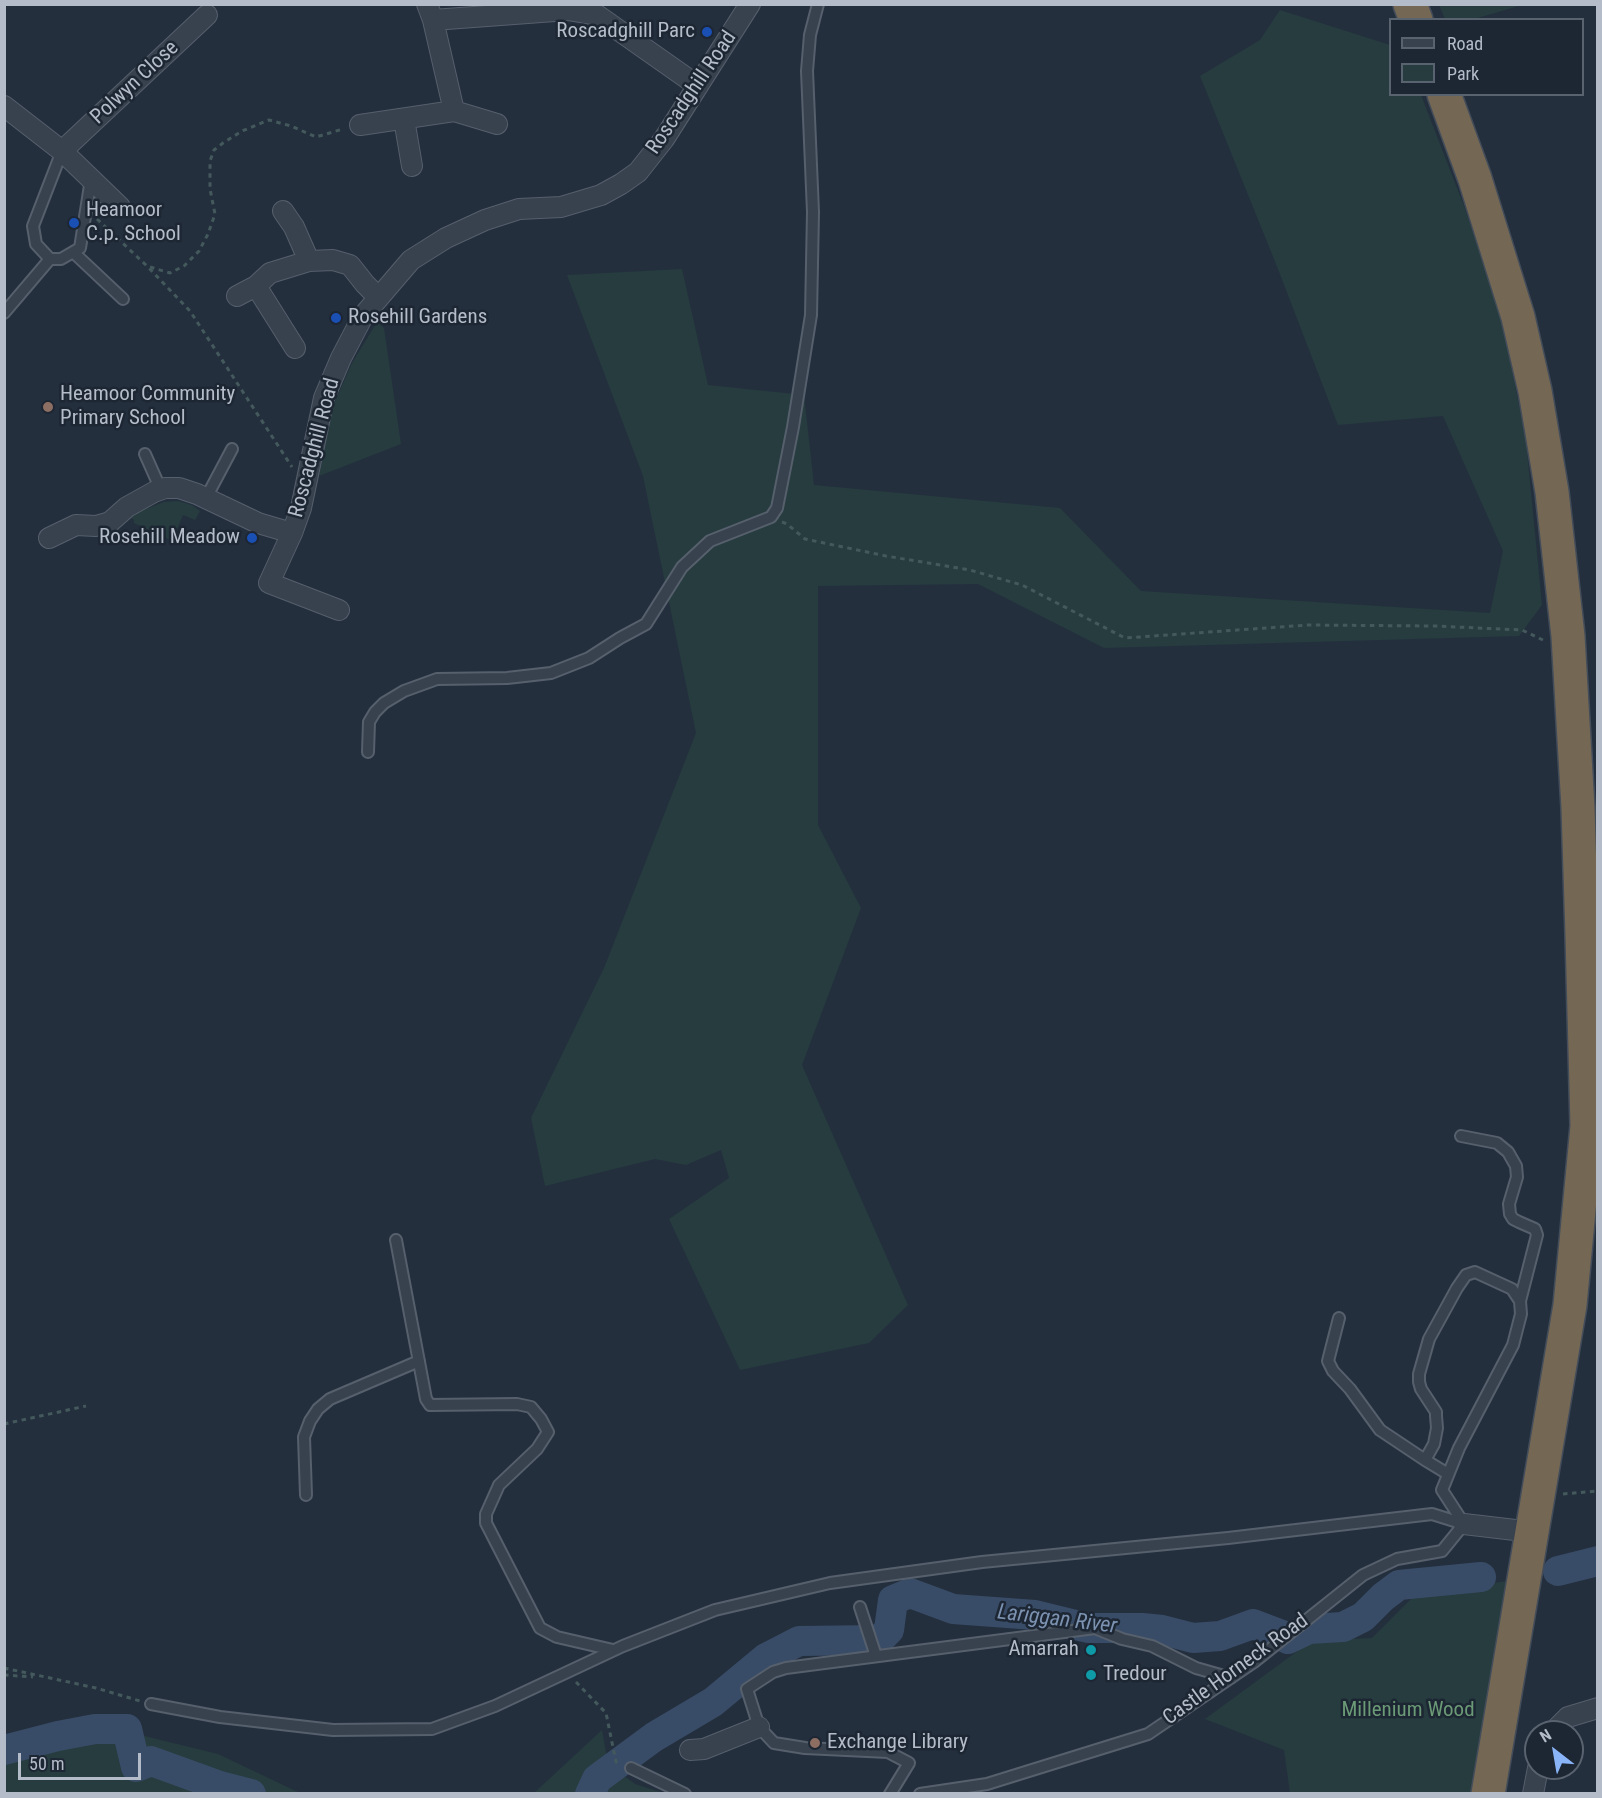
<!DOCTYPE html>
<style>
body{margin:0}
#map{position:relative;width:1602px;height:1798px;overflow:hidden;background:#242f3e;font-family:"Roboto Condensed",sans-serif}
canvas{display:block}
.frame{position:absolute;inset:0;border:6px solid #b4bcc9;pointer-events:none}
.legend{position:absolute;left:1389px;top:18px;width:195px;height:78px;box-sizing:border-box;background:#1d2633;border:2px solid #59626f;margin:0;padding:8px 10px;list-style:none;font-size:18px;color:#b4bcc9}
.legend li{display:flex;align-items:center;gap:12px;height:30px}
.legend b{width:30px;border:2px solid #59626f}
.north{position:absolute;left:1524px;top:1720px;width:60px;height:60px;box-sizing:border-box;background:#1d2633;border:2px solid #59626f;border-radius:50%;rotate:329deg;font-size:16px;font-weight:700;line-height:24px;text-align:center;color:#b4bcc9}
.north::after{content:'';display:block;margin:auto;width:21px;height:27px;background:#8ab4f8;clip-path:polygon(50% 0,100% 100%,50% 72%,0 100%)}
.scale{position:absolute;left:18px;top:1753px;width:123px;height:27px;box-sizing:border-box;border:3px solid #b4bcc9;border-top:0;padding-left:8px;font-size:18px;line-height:21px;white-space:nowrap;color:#b4bcc9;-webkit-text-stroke:4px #1d2633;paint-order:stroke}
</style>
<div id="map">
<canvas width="1602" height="1798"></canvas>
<div class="frame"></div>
<ul class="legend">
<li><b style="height:8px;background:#38414e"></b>Road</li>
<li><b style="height:16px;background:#263c3f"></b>Park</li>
</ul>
<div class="north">N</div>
<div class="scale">50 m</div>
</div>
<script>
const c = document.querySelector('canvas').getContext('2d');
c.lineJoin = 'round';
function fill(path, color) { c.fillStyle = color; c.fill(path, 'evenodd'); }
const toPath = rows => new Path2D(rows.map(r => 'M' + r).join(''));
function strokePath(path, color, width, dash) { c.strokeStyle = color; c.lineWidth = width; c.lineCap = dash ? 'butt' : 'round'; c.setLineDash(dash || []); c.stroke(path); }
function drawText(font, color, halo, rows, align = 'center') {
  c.font = font + ' "Roboto Condensed",sans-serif'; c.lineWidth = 5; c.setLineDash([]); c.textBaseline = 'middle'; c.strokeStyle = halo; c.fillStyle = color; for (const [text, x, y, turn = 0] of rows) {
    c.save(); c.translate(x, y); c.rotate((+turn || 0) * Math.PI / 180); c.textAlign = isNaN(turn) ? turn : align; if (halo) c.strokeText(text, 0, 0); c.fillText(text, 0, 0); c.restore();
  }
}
const green = toPath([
 [1439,5,1522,5,1471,20,1445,19],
 [1280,10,1390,45,1390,94,1421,95,1464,206,1500,309,1526,441,1542,605,1519,636,1104,648,978,584,818,586,818,825,861,908,802,1065,908,1305,869,1343,740,1370,669,1219,729,1178,721,1150,686,1165,655,1159,545,1186,531,1118,604,968,696,733,643,476,567,275,682,269,708,385,804,395,814,485,1060,508,1141,591,1490,613,1503,551,1443,416,1338,425,1276,264,1200,76,1260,40],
 [377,322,384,328,401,444,319,476,333,406,352,363],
 [178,501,192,505,200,511,195,520,183,515,172,541,134,523,134,520,128,516,164,502],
 [1508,1581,1479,1793,1290,1793,1284,1750,1205,1719,1311,1641,1372,1638,1417,1593],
 [79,1720,218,1754,300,1793,5,1793,5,1739],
 [602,1730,608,1764,635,1784,663,1793,534,1793]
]);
const river = toPath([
 [1558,1571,1598,1561],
 [1288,1639,1309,1629,1343,1627,1363,1617,1383,1597,1399,1585,1481,1577],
 [4,1750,58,1736,95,1729,127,1729,136,1767,151,1761,220,1786,251,1794],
 [590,1794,597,1779,654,1737,713,1702,766,1658,799,1641,879,1640,889,1630,893,1600,910,1593,953,1609,1035,1615,1088,1628,1142,1628,1162,1630,1193,1638,1220,1636,1253,1624,1282,1635]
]);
const path = toPath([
 [97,219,148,267,190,311,292,467],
 [150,267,170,273,184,266,199,251,208,234,215,214,210,189,210,161,214,150,223,143,242,131,269,120,291,126,316,137,343,129],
 [782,522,787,524,805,539,886,556,970,570,1022,585,1125,638,1308,625,1435,626,1522,630,1543,640],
 [4,1424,86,1406],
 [1563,1494,1598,1491],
 [4,1668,96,1688,140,1701],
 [4,1675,33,1677],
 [576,1682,606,1713,616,1762,619,1763]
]);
const lane = toPath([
 [62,151,33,226,36,244,50,259,61,259,80,248,91,179],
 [73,252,123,299],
 [4,313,50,259],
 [145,454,161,490],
 [206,498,232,449],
 [368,752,369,722,375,712,384,703,404,691,437,679,507,678,551,673,589,658,620,638,646,624,682,567,710,541,771,517,777,508,793,427,811,315,813,212,807,71,810,35,818,4],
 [1461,1136,1497,1143,1508,1152,1516,1166,1517,1177,1509,1204,1510,1214,1513,1219,1519,1222,1535,1229,1537,1235,1520,1301],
 [396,1240,426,1399,430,1405,517,1404,531,1407,541,1419,548,1432,537,1449,499,1485,486,1514,486,1523,540,1628,557,1637,613,1650],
 [1339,1318,1328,1361,1333,1371,1350,1389,1380,1430,1425,1460],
 [1448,1474,1425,1460,1434,1444,1437,1428,1436,1416,1436,1412,1421,1389,1419,1382,1419,1374,1429,1339,1457,1288,1466,1275,1475,1272,1512,1289,1520,1301,1521,1314,1513,1345,1459,1448,1442,1490,1464,1524],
 [306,1495,304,1437,310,1421,318,1409,330,1399,419,1361],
 [860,1607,875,1653,871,1657,786,1668,773,1672,747,1689,759,1727,774,1743,805,1748,888,1752,909,1763,890,1794],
 [871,1657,1095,1628,1122,1639,1152,1646,1196,1668,1231,1678],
 [151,1704,220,1717,333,1730,432,1729,495,1706,623,1646,715,1610,830,1583,982,1562,1228,1538,1432,1514,1464,1524],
 [631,1768,685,1794],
 [920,1794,987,1784,1148,1734,1254,1662,1363,1575,1397,1559,1442,1551,1464,1524]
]);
const street = toPath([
 [427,4,433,20,568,10,597,15,698,86],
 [433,20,454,111,497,124],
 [4,106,62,151,120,207],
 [404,119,412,166],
 [360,125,454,111],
 [62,151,207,15],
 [283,211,294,227,309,261],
 [256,286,295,348],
 [237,296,256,286,270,273,309,261,333,260,350,265,365,284,378,297],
 [49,538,76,525,96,526,110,522,127,507,154,492,165,488,179,488,197,494,258,523,292,533],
 [339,610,269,583,292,533,301,508,324,398,341,358,363,316,411,260,446,238,485,220,519,209,561,207,601,195,621,184,638,172,664,139,750,4],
 [1464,1524,1532,1532],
 [1553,1732,1568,1717,1598,1708],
 [690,1750,704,1749,759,1727],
 [1533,1794,1538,1768]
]);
const highway = toPath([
 [1410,4,1416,20],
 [1444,94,1475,179,1518,317,1535,391,1552,492,1568,636,1578,808,1582,935,1587,1126,1570,1305,1488,1794]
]);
const markers = [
 [707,32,6,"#1a4fb4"],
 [74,223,6,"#1a4fb4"],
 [336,318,6,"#1a4fb4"],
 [48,407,6,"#8d6e63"],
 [252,538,6,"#1a4fb4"],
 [1091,1650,6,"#0f9aa8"],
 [1091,1675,6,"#0f9aa8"],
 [815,1743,6,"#8d6e63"]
];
const poiNames = [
 ["Roscadghill Parc",695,32,"right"],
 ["Heamoor",86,211],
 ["C.p. School",86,235],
 ["Rosehill Gardens",348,318],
 ["Heamoor Community",60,395],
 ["Primary School",60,419],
 ["Rosehill Meadow",240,538,"right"],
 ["Amarrah",1079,1650,"right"],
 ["Tredour",1103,1675],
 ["Exchange Library",827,1743]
];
const streetNames = [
 ["Polwyn Close",135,83,-43],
 ["Roscadghill Road",692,93,-56],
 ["Roscadghill Road",315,448,-75],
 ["Castle Horneck Road",1236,1670,-36]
];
const parkNames = [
 ["Millenium Wood",1408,1711]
];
const waterNames = [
 ["Lariggan River",1057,1620,7]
];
fill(green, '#263c3f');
strokePath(river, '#394c67', 30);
strokePath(lane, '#565f6c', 14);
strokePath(street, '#565f6c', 22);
strokePath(highway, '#434c59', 36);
strokePath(path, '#44595c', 3, [4.5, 4.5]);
strokePath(lane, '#38414e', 10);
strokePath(street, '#38414e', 20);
strokePath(highway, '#746855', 33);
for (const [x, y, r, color] of markers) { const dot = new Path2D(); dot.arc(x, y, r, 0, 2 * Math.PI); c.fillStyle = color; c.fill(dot); strokePath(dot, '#1d2633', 2); }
drawText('21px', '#b4bcc9', '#1d2633', poiNames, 'left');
drawText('21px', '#b4bcc9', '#1d2633', streetNames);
drawText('21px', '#6b9a76', '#1d2633', parkNames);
drawText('italic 22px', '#7c92b1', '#1d2633', waterNames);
</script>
